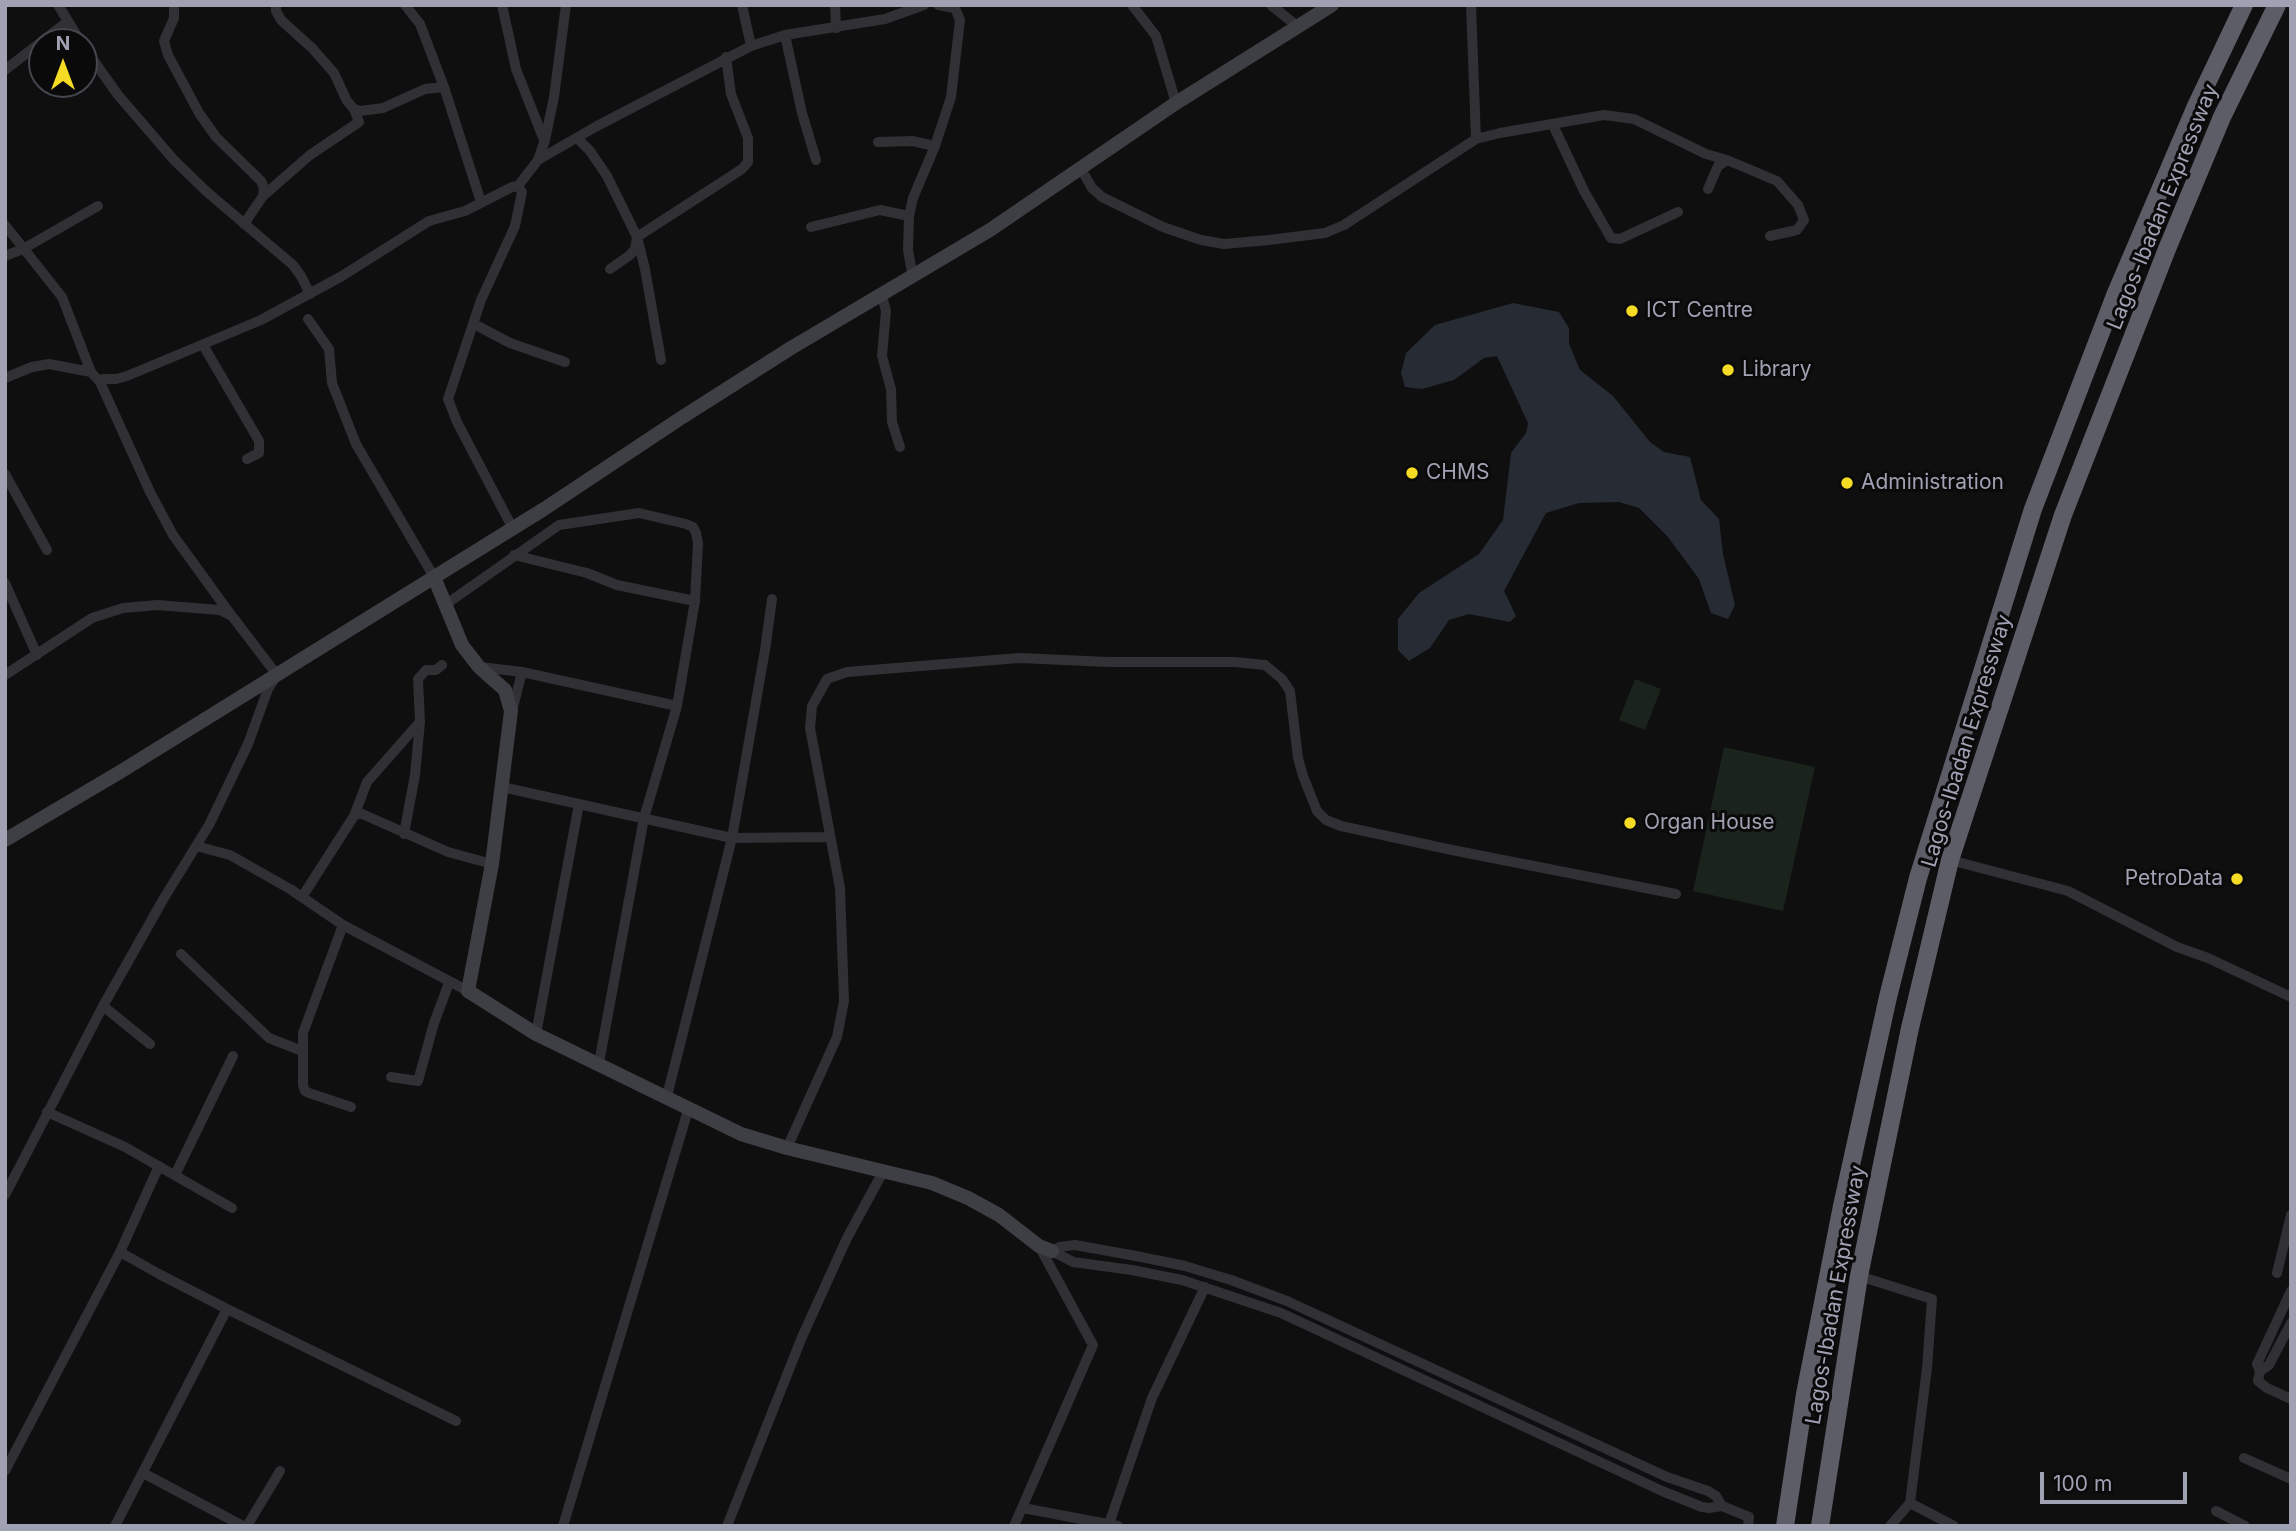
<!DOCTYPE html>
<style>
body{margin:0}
#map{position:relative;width:2296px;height:1531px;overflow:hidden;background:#0f0f10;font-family:Inter,sans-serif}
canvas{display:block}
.frame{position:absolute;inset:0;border:7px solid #a0a1b2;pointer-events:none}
.north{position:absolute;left:28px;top:28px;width:70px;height:70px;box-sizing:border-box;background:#0a0a0b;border:2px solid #46464e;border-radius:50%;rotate:0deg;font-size:19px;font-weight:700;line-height:28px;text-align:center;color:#a0a1b2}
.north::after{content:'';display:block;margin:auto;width:24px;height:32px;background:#f5db23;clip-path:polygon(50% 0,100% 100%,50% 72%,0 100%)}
.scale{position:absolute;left:2040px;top:1472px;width:147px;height:32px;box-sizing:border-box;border:4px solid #a0a1b2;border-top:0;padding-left:9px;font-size:21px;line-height:24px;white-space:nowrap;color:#a0a1b2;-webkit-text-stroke:5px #0a0a0b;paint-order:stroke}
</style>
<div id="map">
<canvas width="2296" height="1531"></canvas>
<div class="frame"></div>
<div class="north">N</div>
<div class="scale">100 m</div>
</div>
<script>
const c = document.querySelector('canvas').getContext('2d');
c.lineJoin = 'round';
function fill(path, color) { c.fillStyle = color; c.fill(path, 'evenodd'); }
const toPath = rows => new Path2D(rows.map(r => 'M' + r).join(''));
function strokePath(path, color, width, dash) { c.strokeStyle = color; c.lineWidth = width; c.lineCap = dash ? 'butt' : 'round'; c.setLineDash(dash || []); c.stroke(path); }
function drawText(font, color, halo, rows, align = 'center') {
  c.font = font + ' Inter,sans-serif'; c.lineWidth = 6; c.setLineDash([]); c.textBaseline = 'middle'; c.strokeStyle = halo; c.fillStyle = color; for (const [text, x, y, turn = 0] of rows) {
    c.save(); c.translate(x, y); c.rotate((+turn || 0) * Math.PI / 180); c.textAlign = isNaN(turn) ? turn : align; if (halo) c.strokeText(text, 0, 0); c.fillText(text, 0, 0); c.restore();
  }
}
const green = toPath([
 [1635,679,1661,689,1645,730,1619,720],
 [1724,747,1815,767,1783,911,1693,891]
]);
const water = toPath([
 [1513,303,1559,312,1569,328,1569,344,1580,370,1613,396,1650,442,1664,452,1690,457,1701,500,1719,519,1723,554,1735,605,1728,619,1711,613,1699,579,1668,537,1639,508,1619,502,1579,503,1546,513,1504,591,1516,616,1510,622,1469,614,1449,620,1430,648,1409,661,1398,650,1398,619,1419,593,1479,554,1503,520,1511,453,1526,433,1528,423,1497,356,1484,358,1454,380,1422,389,1405,387,1401,373,1406,353,1435,325]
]);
const street = toPath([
 [58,5,81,42],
 [174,5,174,18,164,41,168,55,199,113,216,137,261,181,264,188,263,196,244,224],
 [276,5,276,11,281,20,312,48,334,73,347,101,354,109,360,111,383,108,425,89,444,87],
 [405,5,420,24,444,87,481,202],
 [502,5,516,69,544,140],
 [742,5,751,46],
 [835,5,836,28],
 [938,5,955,8],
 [1132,5,1156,36,1176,103],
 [1271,5,1297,26],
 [1471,5,1476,139],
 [785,35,802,113,816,160],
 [84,47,118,95,174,160,207,192,293,265,301,276,310,294],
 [5,70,67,22],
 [1553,125,1584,191,1611,238,1620,239,1678,212],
 [577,138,590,151,607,176,637,237,645,269,661,360],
 [878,142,912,141,935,146],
 [538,160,597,126,751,46,785,35,885,19,924,5],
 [1727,160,1777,181,1798,205,1804,220,1797,230,1770,236],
 [1081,169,1092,188,1102,197,1163,227,1201,240,1224,244,1269,240,1325,233,1344,225,1476,139,1500,133,1604,115,1634,119,1706,154,1727,160,1718,166,1708,189],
 [263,196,310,155,359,122,354,109],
 [5,225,62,297,91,372],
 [811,227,880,210,909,216],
 [5,256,23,249,98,206],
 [610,269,630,255,635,249,637,237,742,169,748,162,748,138,731,94,726,57],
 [913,278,908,250,909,216,913,198,935,146,951,97,960,20,955,8],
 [882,296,886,311,882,356,891,389,892,422,900,447],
 [308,319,329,349,332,383,356,444,434,577],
 [474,324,510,343,565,362],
 [203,345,259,441,259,453,247,459],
 [5,378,32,367,49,364,91,372,100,382,150,492,173,535,231,615],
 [100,382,103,379,116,379,127,376,261,320,342,276,429,221,465,211,512,187,518,186,538,160,545,140,554,97,566,5],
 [5,474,47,550],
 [512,527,457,422,448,399,481,300,515,226,522,192,518,186],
 [514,555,587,573,617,585,695,601],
 [5,583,37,655],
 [445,605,559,525,639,513,686,524,693,527,696,533,698,543,695,601,677,706,644,818,599,1063],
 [480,667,522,672,677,706],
 [5,675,92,618,123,608,157,605,220,610,232,616,277,675,268,689,248,744,209,825,164,898,103,1006,5,1195],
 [512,711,522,672],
 [502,787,732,838,830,837],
 [354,816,367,782,419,723],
 [404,834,415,775,420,722,418,679,426,670,436,670,442,665],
 [196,846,230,855,290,889,343,925,468,991],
 [1950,860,2068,891,2177,947,2208,958,2291,997],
 [302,897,354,816,360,813,448,852,492,864],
 [343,925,303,1033,303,1085,305,1091,309,1093,351,1107],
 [181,954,269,1038,302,1051],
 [103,1006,150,1044],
 [536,1034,579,804],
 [391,1077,418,1081,434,1023,449,983],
 [667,1096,732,838,765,650,772,599],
 [47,1112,125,1147,232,1208],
 [787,1148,837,1037,844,1001,840,888,810,728,812,706,827,679,847,672,1019,658,1109,662,1235,662,1265,665,1282,679,1290,691,1298,758,1303,776,1317,811,1326,820,1341,826,1452,850,1676,894],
 [175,1175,233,1056],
 [1052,1251,1073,1262,1132,1270,1182,1280,1281,1313,1662,1491,1702,1507,1709,1508,1722,1506,1749,1517,1748,1526],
 [1052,1251,1059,1247,1075,1245,1136,1256,1185,1266,1231,1280,1287,1301,1667,1477,1708,1491,1716,1496,1722,1506],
 [120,1252,159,1274,227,1309,456,1421],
 [2277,1273,2291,1215],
 [1859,1276,1932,1299,1927,1368,1910,1503,1890,1526],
 [2291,1291,2257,1364,2260,1371,2258,1381,2267,1388,2291,1399],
 [2260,1371,2269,1365,2291,1323],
 [2244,1458,2291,1479],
 [5,1471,120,1252,159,1166],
 [143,1473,243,1526],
 [1910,1503,1954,1526],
 [1023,1508,1118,1526],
 [2216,1511,2245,1526],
 [1109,1524,1152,1398,1205,1287],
 [115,1526,227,1309],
 [247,1526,280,1471],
 [563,1526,689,1107],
 [727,1526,802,1337,847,1238,884,1170],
 [1014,1526,1093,1345,1039,1246]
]);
const secondary = toPath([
 [434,577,462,645,479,667,505,690,511,711,492,864,468,991,536,1034,741,1134,787,1148,932,1183,968,1198,999,1215,1039,1246,1052,1251],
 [5,840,120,772,544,509,681,418,791,348,990,230,1176,103,1332,5]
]);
const highway = toPath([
 [1785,1526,1805,1394,1842,1206,1888,997,1918,878,2033,509,2116,293,2196,106,2244,5],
 [1820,1526,1859,1276,1910,1028,1950,860,2063,515,2167,249,2222,117,2277,5]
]);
const markers = [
 [1632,311,7,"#f5db23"],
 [1728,370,7,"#f5db23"],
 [1412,473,7,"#f5db23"],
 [1847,483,7,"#f5db23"],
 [1630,823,7,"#f5db23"],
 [2237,879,7,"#f5db23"]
];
const streetNames = [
 ["Lagos-Ibadan Expressway",2163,207,-68],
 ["Lagos-Ibadan Expressway",1967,741,-73],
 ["Lagos-Ibadan Expressway",1836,1295,-80]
];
const poiNames = [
 ["ICT Centre",1646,311],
 ["Library",1742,370],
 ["CHMS",1426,473],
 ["Administration",1861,483],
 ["Organ House",1644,823],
 ["PetroData",2223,879,"right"]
];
fill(green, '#1b231d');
fill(water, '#262b34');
strokePath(street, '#303035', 10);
strokePath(secondary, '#3e3e45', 14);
strokePath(highway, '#5c5d67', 18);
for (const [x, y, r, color] of markers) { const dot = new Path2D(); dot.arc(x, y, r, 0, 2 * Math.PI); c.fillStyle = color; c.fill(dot); strokePath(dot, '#0a0a0b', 2.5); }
drawText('21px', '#a0a1b2', '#0a0a0b', streetNames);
drawText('21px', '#a0a1b2', '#0a0a0b', poiNames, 'left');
</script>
